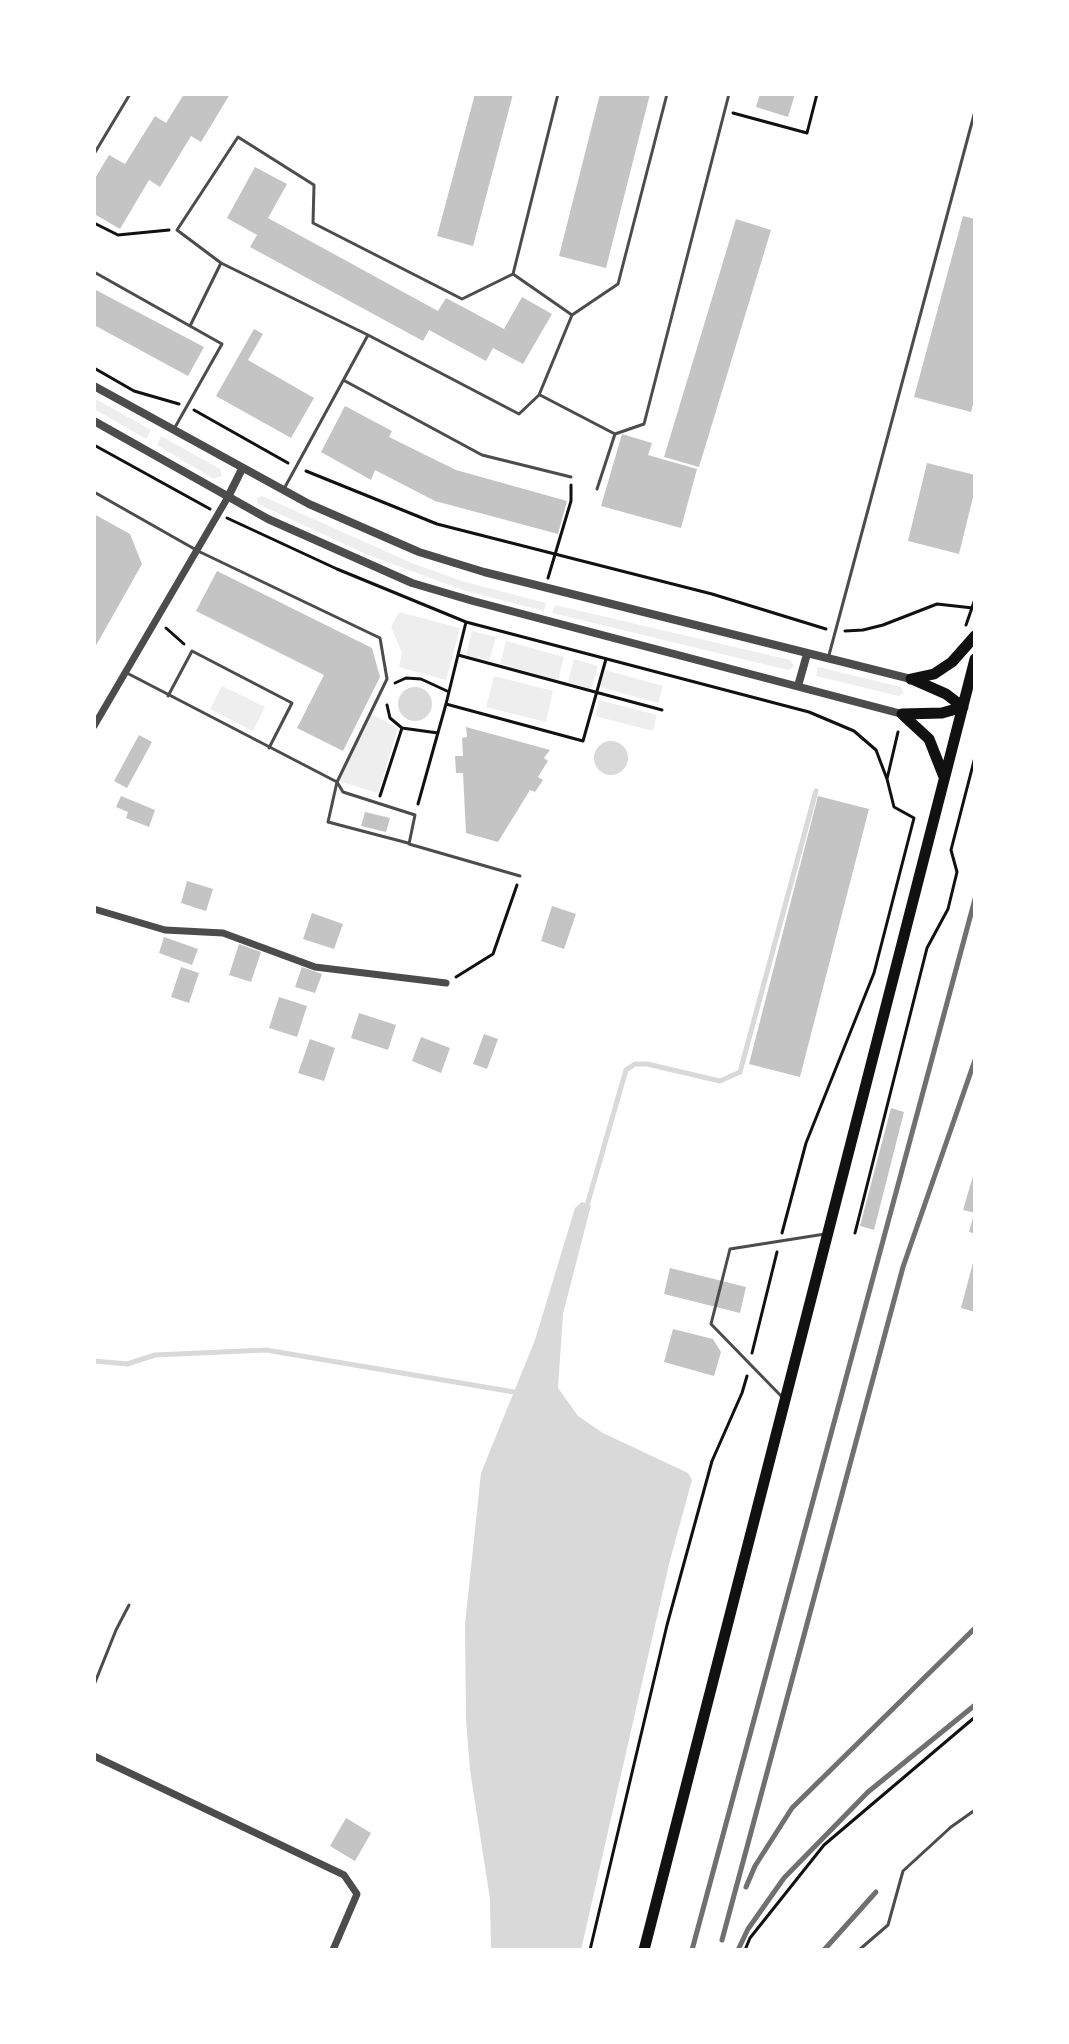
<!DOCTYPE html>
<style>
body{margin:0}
#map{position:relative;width:1069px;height:2044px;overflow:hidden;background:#fff;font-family:Ubuntu,sans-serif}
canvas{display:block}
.frame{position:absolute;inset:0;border:96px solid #fff;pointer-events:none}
</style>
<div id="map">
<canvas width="1069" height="2044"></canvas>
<div class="frame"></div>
</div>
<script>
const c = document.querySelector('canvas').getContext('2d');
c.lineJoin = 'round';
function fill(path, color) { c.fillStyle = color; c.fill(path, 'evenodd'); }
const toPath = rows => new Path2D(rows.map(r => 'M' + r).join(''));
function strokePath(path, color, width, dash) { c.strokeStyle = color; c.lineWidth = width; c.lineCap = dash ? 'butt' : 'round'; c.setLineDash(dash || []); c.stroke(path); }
const green = toPath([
 [94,398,151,430,146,439,94,409],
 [161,436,220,469,222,476,214,479,157,445],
 [262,496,414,564,465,582,546,603,544,611,463,590,366,554,258,504,257,498],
 [555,605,790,660,794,666,788,670,552,613],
 [399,612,460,628,446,680,399,667,402,653,391,627],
 [472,631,496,637,489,661,466,655],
 [506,641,564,657,558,680,500,664],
 [574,659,598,666,591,689,568,682],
 [818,667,901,687,904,693,899,696,816,676],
 [605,670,663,686,658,703,600,687],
 [494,676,553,691,546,722,486,707],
 [222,686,265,707,253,731,210,709],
 [599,700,657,715,653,731,595,716],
 [369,713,398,728,378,793,338,781]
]);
const water = toPath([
 '398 704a17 17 0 1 1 34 0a17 17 0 1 1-34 0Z',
 '594 758a17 17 0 1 1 34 0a17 17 0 1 1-34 0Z',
 [582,1202,591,1205,563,1314,558,1388,578,1416,603,1433,688,1473,692,1480,670,1560,581,1950,491,1950,490,1899,470,1770,466,1719,465,1624,481,1473,535,1340,575,1208]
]);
const stream = toPath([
 [588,1202,626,1070,635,1064,647,1064,720,1081,740,1072,816,791],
 [94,1361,127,1364,155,1355,266,1350,514,1392]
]);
const building = toPath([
 [184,94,230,94,201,142,191,136,160,187,149,180,120,229,94,214,94,180,109,155,125,164,155,116,166,123],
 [475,94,513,94,473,246,437,236],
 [600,94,650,94,606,268,559,256],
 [760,94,795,94,788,117,756,107],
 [255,167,287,184,268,218,438,311,446,298,504,329,522,297,552,314,523,364,493,348,486,361,429,330,423,341,250,247,257,235,227,218],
 [963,216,975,219,975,397,971,412,914,397],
 [736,219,771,230,699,467,664,457],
 [94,289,204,347,188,376,94,325],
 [254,329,263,334,248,360,314,398,291,438,216,396],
 [345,406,392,431,389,437,456,470,567,501,558,534,435,501,375,470,371,480,321,452],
 [622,434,652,443,648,455,697,469,681,528,601,506],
 [927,463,975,475,975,489,959,554,908,541],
 [94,514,130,534,142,564,94,649],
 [217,571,372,648,380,677,343,751,297,728,324,675,196,611],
 [466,727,550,750,544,758,548,761,538,777,543,780,535,792,530,790,498,842,466,833,463,773,456,773,455,756,463,756,462,738,467,737],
 [139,735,152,742,127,788,114,781],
 [121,796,155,810,149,827,126,818,128,812,116,807],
 [818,796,869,809,800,1077,749,1064],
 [365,812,390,818,386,832,361,826],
 [187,881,213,889,206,911,181,903],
 [552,906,576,914,564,949,541,941],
 [312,913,343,924,334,949,303,939],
 [164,937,198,949,192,965,159,953],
 [239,944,261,952,251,982,229,975],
 [181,967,199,973,189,1003,171,997],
 [302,967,322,974,315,993,295,987],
 [279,997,307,1006,297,1037,269,1028],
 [359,1013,396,1025,388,1050,351,1038],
 [484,1034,498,1039,487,1069,473,1064],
 [421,1037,450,1048,441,1073,412,1061],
 [310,1039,335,1048,324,1081,298,1073],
 [891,1108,904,1112,874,1230,860,1226],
 [973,1176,975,1177,975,1213,963,1210],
 [974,1214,975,1214,975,1234,969,1232],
 [974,1259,975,1259,975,1312,961,1308],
 [670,1268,746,1287,740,1313,664,1294],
 [673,1329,713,1339,721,1352,714,1376,664,1362],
 [346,1818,371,1833,355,1861,330,1846]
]);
const path = toPath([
 [733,113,807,133,817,94],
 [94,223,118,235,169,230],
 [94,368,134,391,179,404],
 [194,410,288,463],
 [94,445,210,509],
 [306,471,437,524,712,594,826,629],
 [227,518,337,569,466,622,809,712,854,731,876,750,887,779],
 [548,578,571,501,571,485],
 [466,622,446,704,583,741,606,659],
 [966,625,975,599],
 [166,628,184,644],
 [845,631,863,630,883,625,937,604,973,608],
 [458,655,662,710],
 [395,683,406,678,421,679,447,691],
 [402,728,438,733],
 [380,796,402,728,390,718,387,705],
 [418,804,446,704],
 [456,977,493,954,517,885],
 [782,1233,806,1143,874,973,914,818,894,807,887,779,898,732],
 [855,1233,927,948,948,909,957,872,951,850,975,757],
 [752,1353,777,1252],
 [590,1950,667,1625,712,1461,742,1393,747,1376],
 [745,1950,750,1938,824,1845,975,1717]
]);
const service = toPath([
 [94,154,130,94],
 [94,272,222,344,174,429],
 [513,274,558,94],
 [572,315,618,284,667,94],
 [190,326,221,263],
 [345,381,482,455,571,477],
 [540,395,615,434],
 [285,487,368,335,519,414,539,395,572,315,513,274,462,299,313,223,314,185,238,137,177,230,221,263,368,335],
 [597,489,615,434,644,424,729,94],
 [94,492,198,551,380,638,387,679,337,782,125,672],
 [829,655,975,111],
 [168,696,192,651,292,703,269,748],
 [337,782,343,792,415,815,409,844,520,876],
 [337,782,328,822,408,843],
 [783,1398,711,1324,730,1249,825,1234],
 [94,1685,116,1630,129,1605],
 [859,1950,888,1925,903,1871,951,1827,975,1810]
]);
const minor = toPath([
 [94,726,228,497],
 [94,909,165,930,223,933,315,967,446,983],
 [94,1756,344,1875,357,1894,333,1950]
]);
const tertiary = toPath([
 [94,386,309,504,419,552,484,572,911,679],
 [94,421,268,519,412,583,473,601,902,714],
 [228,497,242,469],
 [798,686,807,654]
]);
const primary = toPath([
 [911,679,934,674,952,662,975,636],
 [912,679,946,694,963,707],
 [902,714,929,739,944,777],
 [902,714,942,713,963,707],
 [644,1950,975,659]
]);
const rail = toPath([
 [746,1887,755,1866,792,1808,975,1628],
 [722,1940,903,1267,975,1060],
 [692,1950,975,899],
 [738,1950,748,1929,784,1878,868,1792,975,1705],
 [824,1950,876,1892]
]);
fill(green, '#eee');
fill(water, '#d9d9d9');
strokePath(stream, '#d9d9d9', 5);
fill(building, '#c4c4c4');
strokePath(path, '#111', 3);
strokePath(service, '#4c4c4c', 3);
strokePath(minor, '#4c4c4c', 7);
strokePath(tertiary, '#4c4c4c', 8);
strokePath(primary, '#111', 11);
strokePath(rail, '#707070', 5);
</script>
